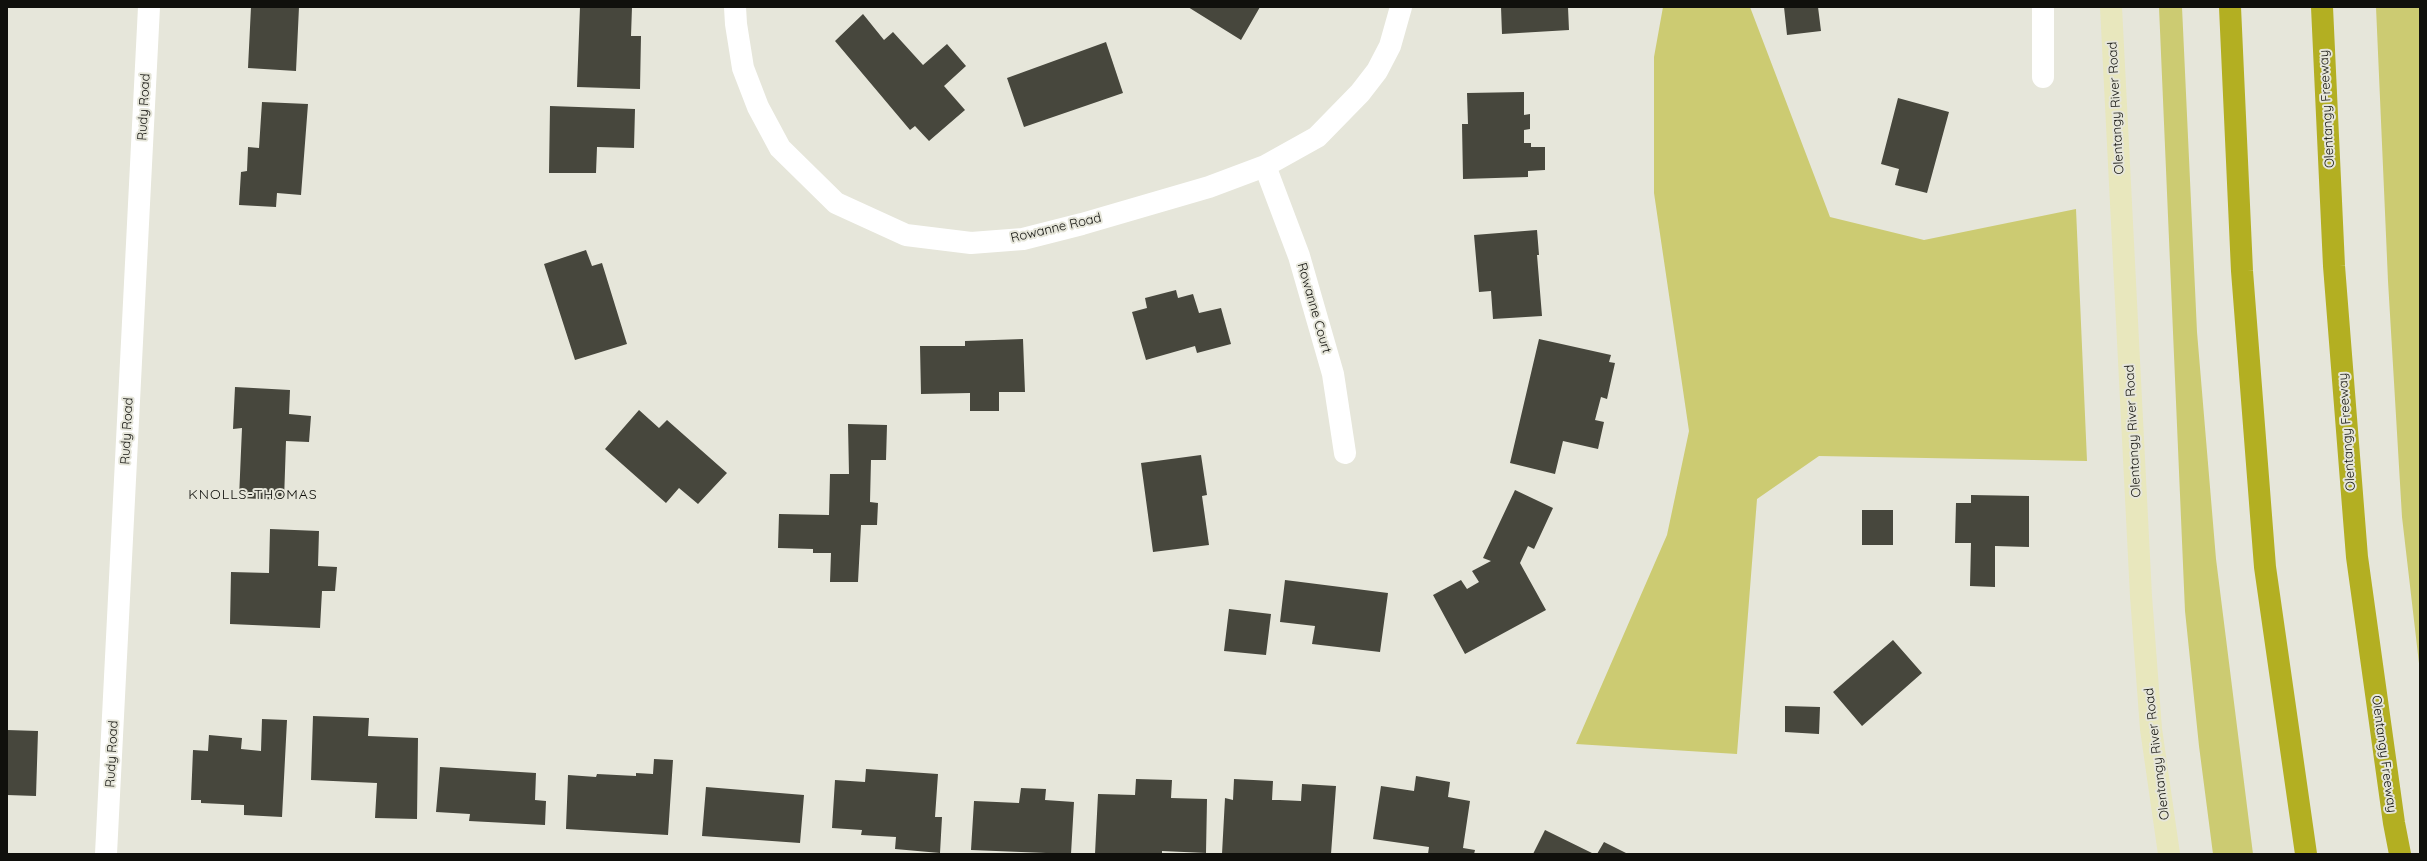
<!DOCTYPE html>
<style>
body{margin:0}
#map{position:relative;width:2427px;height:861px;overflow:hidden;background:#e6e6da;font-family:Quicksand,sans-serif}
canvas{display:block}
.frame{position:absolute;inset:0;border:8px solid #10100c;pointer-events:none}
</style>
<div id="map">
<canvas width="2427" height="861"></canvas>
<div class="frame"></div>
</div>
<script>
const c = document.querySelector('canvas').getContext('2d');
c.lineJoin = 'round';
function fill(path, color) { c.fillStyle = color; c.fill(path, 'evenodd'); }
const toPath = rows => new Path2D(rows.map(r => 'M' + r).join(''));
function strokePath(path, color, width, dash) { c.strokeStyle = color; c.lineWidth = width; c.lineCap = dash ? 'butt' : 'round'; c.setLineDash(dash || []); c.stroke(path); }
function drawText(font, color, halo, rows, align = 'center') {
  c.font = font + ' Quicksand,sans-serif'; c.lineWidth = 4; c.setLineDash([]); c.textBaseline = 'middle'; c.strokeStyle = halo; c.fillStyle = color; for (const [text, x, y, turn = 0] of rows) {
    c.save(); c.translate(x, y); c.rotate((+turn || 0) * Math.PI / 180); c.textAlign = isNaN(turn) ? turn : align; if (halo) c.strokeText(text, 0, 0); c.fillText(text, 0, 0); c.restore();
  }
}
const green = toPath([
 [1663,7,1750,7,1830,217,1924,240,2076,209,2087,461,1819,456,1757,499,1737,754,1576,744,1667,535,1689,431,1654,193,1654,57],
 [2159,7,2182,7,2197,332,2216,559,2253,854,2213,854,2199,746,2185,611],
 [2376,7,2420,7,2420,672,2402,517,2388,281]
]);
const building = toPath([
 [251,7,299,7,296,71,248,68],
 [580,7,632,7,631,36,641,36,640,89,577,87],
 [1188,7,1260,7,1241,40],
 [1501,7,1568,7,1569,30,1502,34],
 [1784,7,1818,7,1821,31,1787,35],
 [863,14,884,40,893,32,923,65,947,44,966,66,944,86,965,110,929,141,915,126,910,130,835,41],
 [1106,42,1123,93,1024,127,1007,78],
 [1524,92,1524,115,1530,114,1530,129,1524,130,1524,143,1531,143,1531,147,1545,147,1545,170,1528,171,1528,177,1463,179,1462,124,1468,124,1467,93],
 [1898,98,1949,112,1927,193,1895,185,1899,169,1881,164],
 [262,102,308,104,301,195,277,193,276,207,239,205,241,172,247,171,248,147,259,148],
 [550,106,635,109,634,148,597,147,596,173,549,173],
 [1537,230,1539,255,1537,255,1542,316,1493,319,1491,291,1479,292,1474,235],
 [586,250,592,266,602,263,627,344,575,360,544,264],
 [1176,290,1178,298,1193,294,1199,313,1221,308,1231,344,1197,353,1195,346,1146,360,1132,312,1147,308,1145,298],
 [1023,339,1025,392,999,392,999,411,970,411,970,393,921,394,920,346,965,346,965,341],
 [1539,339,1611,355,1609,362,1615,363,1607,399,1601,397,1595,420,1604,422,1598,449,1563,441,1555,474,1510,463],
 [235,387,290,390,289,414,311,416,309,442,286,441,284,500,239,498,242,428,233,429],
 [639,410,659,428,667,420,727,473,698,504,679,488,666,503,605,449],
 [848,424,887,425,886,460,871,460,870,502,878,503,877,525,861,525,858,582,830,582,831,553,813,553,813,549,778,548,779,514,829,515,830,474,849,474],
 [1201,455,1207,495,1202,496,1209,545,1153,552,1141,463],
 [1515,490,1553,508,1534,549,1528,546,1520,563,1546,610,1465,654,1433,595,1461,580,1467,589,1479,582,1472,571,1491,561,1483,558],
 [1971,495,2029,496,2029,547,1995,546,1995,587,1970,586,1971,543,1955,543,1956,503,1971,503],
 [1862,510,1893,510,1893,545,1862,545],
 [270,529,319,531,318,566,337,567,335,591,322,591,320,628,230,624,231,572,269,573],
 [1285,580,1388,593,1380,652,1312,644,1315,626,1280,622],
 [1229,609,1271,614,1266,655,1224,651],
 [1893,640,1922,673,1862,726,1833,692],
 [1785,706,1820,707,1819,734,1785,732],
 [313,716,369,718,368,736,418,738,417,819,375,818,377,783,311,780],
 [262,719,287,720,282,817,244,815,244,805,201,803,201,800,191,800,193,750,208,751,209,735,242,738,241,749,261,751],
 [7,730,38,731,36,796,7,795],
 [654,759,673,760,668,835,566,829,568,775,596,777,597,774,636,776,636,773,653,774],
 [440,767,536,773,535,800,546,801,545,825,469,821,470,814,436,812],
 [866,769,938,774,935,817,942,817,940,853,895,849,896,837,861,835,862,830,832,828,835,780,865,782],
 [1416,776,1450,782,1448,797,1470,801,1463,848,1475,850,1474,854,1428,854,1429,847,1373,839,1381,786,1414,791],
 [1136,779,1172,780,1171,798,1207,799,1206,853,1162,851,1162,854,1095,854,1098,794,1135,795],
 [1234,779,1273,781,1272,800,1280,800,1301,801,1302,784,1336,786,1331,854,1222,854,1225,798,1233,800],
 [706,787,804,795,800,843,702,836],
 [1021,788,1046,789,1045,800,1074,802,1071,854,971,850,974,801,1019,803],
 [1545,830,1594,854,1533,854],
 [1604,842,1628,854,1597,854]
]);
const minor = toPath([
 [735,7,736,24,743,68,758,107,780,148,836,203,906,235,971,243,1023,239,1082,224,1209,187,1265,166,1317,137,1360,93,1377,71,1390,46,1401,7],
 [2043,7,2043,77],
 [1265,166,1299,256,1333,374,1345,453],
 [106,854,149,7]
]);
const secondary = toPath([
 [2111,7,2141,596,2151,729,2169,854]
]);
const motorway = toPath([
 [2230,7,2242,271,2265,567,2306,854],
 [2322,7,2334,266,2357,557,2394,823,2400,854]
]);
const streetNames = [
 ["Rudy Road",144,107,-87],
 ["Olentangy River Road",2116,108,-93],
 ["Olentangy Freeway",2327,109,-93],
 ["Rowanne Road",1056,228,-13],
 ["Rowanne Court",1314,308,74],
 ["Rudy Road",127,431,-87],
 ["Olentangy River Road",2133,431,-93],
 ["Olentangy Freeway",2347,432,-94],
 ["Rudy Road",112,754,-87],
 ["Olentangy River Road",2157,754,-97],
 ["Olentangy Freeway",2384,754,82]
];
const neighbourhoodNames = [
 ["KNOLLS-THOMAS",253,495]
];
fill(green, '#cccb72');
fill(building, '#47473d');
strokePath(minor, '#fff', 22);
strokePath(secondary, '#e8e7bd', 22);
strokePath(motorway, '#b3af22', 22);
drawText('13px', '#10100c', '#e6e6da', streetNames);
c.letterSpacing = '1px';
drawText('14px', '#10100c', '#e6e6da', neighbourhoodNames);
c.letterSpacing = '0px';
</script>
